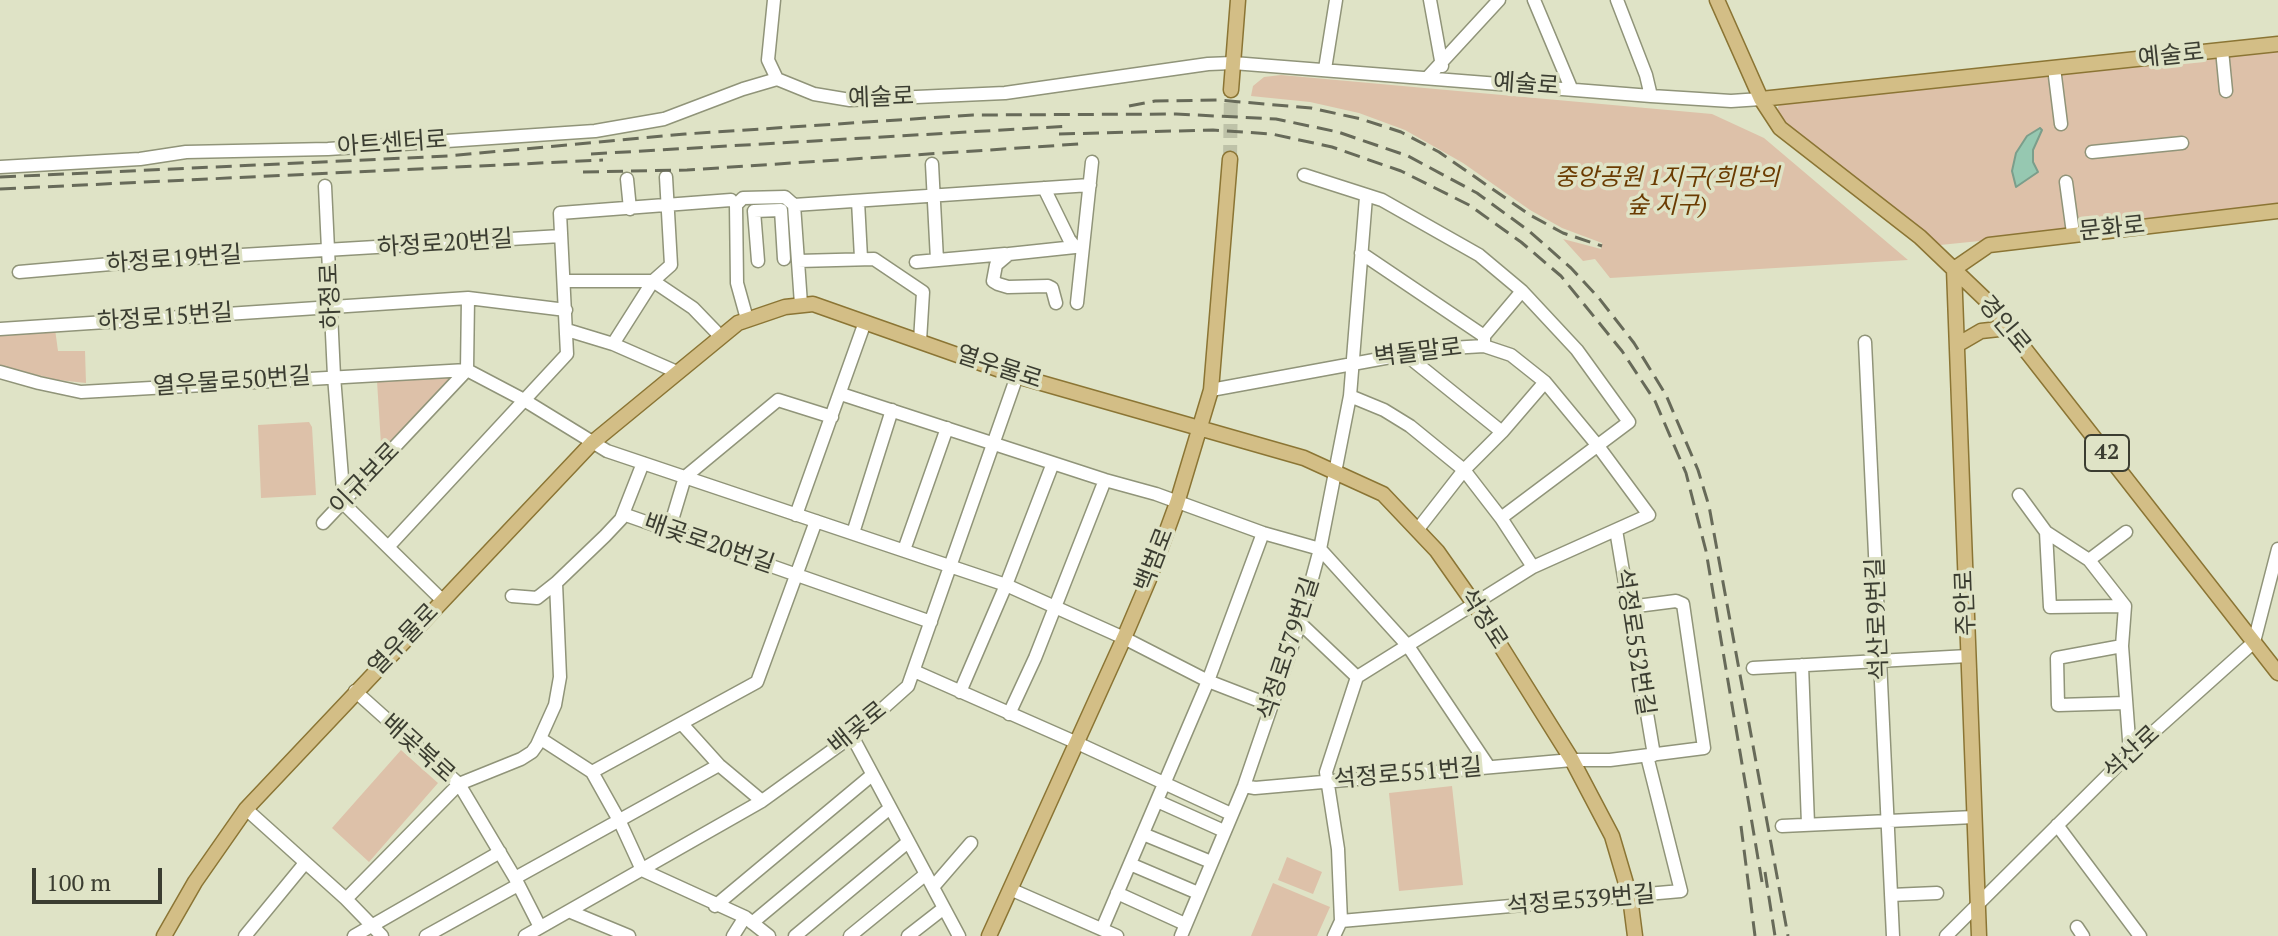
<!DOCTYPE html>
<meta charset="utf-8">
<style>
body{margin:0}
#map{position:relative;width:2278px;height:936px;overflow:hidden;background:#dfe3c6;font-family:"PT Serif",serif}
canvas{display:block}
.scale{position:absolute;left:32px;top:868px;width:130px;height:36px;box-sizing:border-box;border:4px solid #3b3d31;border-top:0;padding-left:10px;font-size:24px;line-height:28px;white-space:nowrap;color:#3b3d31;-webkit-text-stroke:6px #dfe3c6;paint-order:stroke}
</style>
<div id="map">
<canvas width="2278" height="936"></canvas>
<div class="scale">100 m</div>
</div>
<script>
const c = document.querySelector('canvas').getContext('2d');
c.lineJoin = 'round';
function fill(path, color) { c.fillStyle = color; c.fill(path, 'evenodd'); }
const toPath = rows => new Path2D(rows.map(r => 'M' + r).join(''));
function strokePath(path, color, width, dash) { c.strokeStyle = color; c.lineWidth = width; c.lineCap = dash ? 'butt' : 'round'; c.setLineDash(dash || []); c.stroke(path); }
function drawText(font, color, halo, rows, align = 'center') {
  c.font = font + ' "PT Serif","Noto Sans KR",serif'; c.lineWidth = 7; c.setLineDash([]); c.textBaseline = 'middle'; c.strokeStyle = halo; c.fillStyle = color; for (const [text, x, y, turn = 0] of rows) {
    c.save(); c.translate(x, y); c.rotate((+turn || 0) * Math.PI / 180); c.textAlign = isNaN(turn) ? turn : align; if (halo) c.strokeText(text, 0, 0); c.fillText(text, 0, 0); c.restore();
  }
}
const green = toPath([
 [2278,44,2278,211,1930,246,1780,128,1777,114,1778,107,1782,102],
 [1281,75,1712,114,1764,138,1908,260,1610,278,1595,259,1583,261,1563,239,1601,249,1602,243,1562,228,1530,210,1463,163,1405,130,1359,113,1310,102,1251,96,1253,86,1264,77],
 [55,329,58,351,85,351,86,383,58,380,0,366,0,332],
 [458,373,393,443,381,444,377,381],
 [309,422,312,427,316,495,261,498,258,425],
 [401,750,438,783,369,862,332,828],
 [1452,786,1463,885,1399,891,1389,793],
 [1287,857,1322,872,1313,894,1278,880],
 [1273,883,1330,907,1317,936,1251,936]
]);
const water = toPath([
 [2040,128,2042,130,2033,150,2033,162,2038,172,2016,187,2012,171,2016,153,2027,136,2040,128]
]);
const majorTunnel = toPath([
 [1230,159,1231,90]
]);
const minor = toPath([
 [774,0,768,60,777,79],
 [1430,0,1442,66],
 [1534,0,1571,88],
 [1617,0,1646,75,1651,96],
 [2222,50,2226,91],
 [2054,68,2061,124],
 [1325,69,1336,0],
 [1428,77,1499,0],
 [777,79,814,94,850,100,1005,93,1208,64,1233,63,1651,96,1731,101,1761,99],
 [2092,152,2182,143],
 [932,164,937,260],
 [0,167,140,159,186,152,328,149,595,131,664,119,743,89,777,79],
 [1304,175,1382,200,1479,255,1522,291,1577,350,1629,422,1501,518],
 [627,179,630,209],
 [2066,182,2073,233],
 [325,186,334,376,344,503],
 [1044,188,1069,239,1075,247,1080,247],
 [858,201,861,258],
 [794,205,1090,185],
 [1361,253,1484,336,1484,346],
 [758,261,754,211,781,210,784,259],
 [798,261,874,259,923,292,920,341],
 [916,262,1005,254],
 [19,272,157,260,561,236],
 [564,281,653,281,693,308,721,337],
 [1056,303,1052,288,1048,286,1008,287,998,284,993,281,996,265,1009,254,1075,247],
 [1077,303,1092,162],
 [747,319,737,283,736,205,743,198,785,197,794,205,801,304],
 [0,329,468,298,566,310],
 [567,330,613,344,677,372],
 [1484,336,1522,291],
 [1865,342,1893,936],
 [613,344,653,281,671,265,666,177],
 [1405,354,1502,432],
 [0,372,39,383,81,392,467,370,524,400,607,451,1006,585,1124,638,1208,681,1270,705],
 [1211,390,1434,349,1484,346,1511,355,1545,382,1598,446,1649,515,1533,567,1357,677],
 [841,394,1105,480,1156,494,1263,533,1320,549,1408,646,1489,767],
 [1350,396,1384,410,1410,426,1464,470,1501,518,1533,567],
 [2019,495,2046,532,2089,560,2126,532],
 [344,504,442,600],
 [623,514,931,622],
 [796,515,865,322],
 [323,523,467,370,468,298],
 [1418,529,1464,470,1502,432,1545,382],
 [669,530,685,477,778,400,832,417],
 [1616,530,1654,755],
 [2046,532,2050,607,2125,606,2089,560],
 [853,533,892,410],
 [389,546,567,354,560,213,731,200],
 [904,550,947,428],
 [512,596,537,598,556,583,605,536,621,519,643,463],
 [2125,606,2122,646,2130,753],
 [1300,623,1357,677,1326,772,1338,849,1341,921,1334,936],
 [2122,646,2057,658,2058,705,2126,703],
 [1802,665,1808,824],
 [1753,668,1968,656],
 [914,671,1075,742,1231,814],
 [355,691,459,784,515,878,540,927],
 [960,692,1006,585,1053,463],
 [1009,714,1035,658,1105,480],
 [682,724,719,765,762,801],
 [852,736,959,936],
 [541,739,592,772,620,822,642,870,745,917,769,936],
 [592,772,757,682,816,521],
 [1244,786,1255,788,1572,760,1610,760,1704,748,1683,604,1676,601,1629,607],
 [1157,801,1224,831],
 [246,809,346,899,382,936],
 [2057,825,2140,936],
 [1782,826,1974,817],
 [1143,834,1211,862],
 [1130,864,1198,893],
 [515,878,719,765],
 [933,887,971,843],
 [1010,889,1117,936],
 [1117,893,1185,924],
 [1891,895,1937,893],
 [346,899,459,784,521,759,532,752,537,745,555,705,560,677,556,583],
 [715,906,872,775],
 [571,912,629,936],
 [1341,921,1681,891,1647,756],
 [752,923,890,808],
 [2077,927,2083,936],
 [1102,929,1208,681,1263,533],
 [245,936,305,863],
 [354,936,500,852],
 [426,936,518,885],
 [525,936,762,801,852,736,908,686,1017,376],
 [733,936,745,917],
 [795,936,908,842],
 [850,936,926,874],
 [908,936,944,908],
 [1181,936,1244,786,1300,623,1320,549,1350,396,1366,197],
 [1946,936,2130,753,2254,642,2278,549]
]);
const major = toPath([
 [1717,0,1761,99,1780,128,1920,237,1988,302,2278,673],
 [1231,90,1238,0],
 [1761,99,2278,44],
 [1954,269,1979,936],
 [1954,269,1989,245,2278,211],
 [1957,345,1981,331,2008,328],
 [164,936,195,882,246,809,592,443,738,323,785,307,813,304,1017,376,1304,458,1383,494,1437,551,1475,605,1572,760,1612,836,1630,897,1635,936],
 [989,936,1124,638,1150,577,1177,503,1211,390,1230,159]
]);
const rail = toPath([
 [1129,106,1155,101,1218,100,1311,108,1361,119,1401,132,1439,152,1530,215,1563,233,1602,246],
 [1059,134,1213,130,1272,134,1332,147,1401,171,1469,205,1521,242,1561,276,1622,351,1655,401,1686,473,1706,551,1762,882],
 [591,154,1070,126],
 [583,172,687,170,1079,144],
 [0,177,448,156,685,134,973,115,1176,114,1276,119,1338,132,1408,156,1477,193,1529,231,1571,268,1598,297,1634,343,1666,395,1698,470,1709,506,1788,936],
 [0,189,603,160],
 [1741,826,1755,936],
 [1765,872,1775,936]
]);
const shields = [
 [2107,453,44]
];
const shieldNames = [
 ["42",2107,453]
];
const streetNames = [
 ["예술로",2171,56,-6],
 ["예술로",1526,85,4],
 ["예술로",881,98,-2],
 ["아트센터로",392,144,-4],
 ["문화로",2112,229,-6],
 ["하정로20번길",445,244,-4],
 ["하정로19번길",174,260,-4],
 ["하정로",331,296,-92],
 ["하정로15번길",165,318,-4],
 ["경인로",2004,325,50],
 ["벽돌말로",1418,353,-7],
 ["열우물로",999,368,18],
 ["열우물로50번길",232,382,-4],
 ["이규보로",365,479,-46],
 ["배곶로20번길",709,544,19],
 ["백범로",1155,560,-69],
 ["주안로",1966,603,-92],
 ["석정로",1483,619,57],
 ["석산로9번길",1878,619,-92],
 ["열우물로",404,640,-46],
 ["석정로552번길",1634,642,81],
 ["석정로579번길",1289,649,-72],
 ["배곶로",858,728,-39],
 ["배곶북로",418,749,42],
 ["석산로",2132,753,-43],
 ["석정로551번길",1408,774,-5],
 ["석정로539번길",1581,901,-5]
];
const parkNames = [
 ["중앙공원 1지구(희망의",1667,178],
 ["숲 지구)",1667,206]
];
fill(green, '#ddc1a9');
fill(water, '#96c8b1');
strokePath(water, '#7b9e8b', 2);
strokePath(majorTunnel, '#bec2a8', 14, [14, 7]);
strokePath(minor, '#909479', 15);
strokePath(major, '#8b7534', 17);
strokePath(minor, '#fff', 12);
strokePath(major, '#d3be86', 14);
strokePath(rail, '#676a59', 3, [16, 8]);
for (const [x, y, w] of shields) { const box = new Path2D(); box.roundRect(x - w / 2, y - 18, w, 36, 6); c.fillStyle = '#dfe3c6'; c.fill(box); strokePath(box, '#3b3d31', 2); }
drawText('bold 22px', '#3b3d31', null, shieldNames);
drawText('24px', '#3b3d31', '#dfe3c6', streetNames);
drawText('italic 24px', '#6a3b01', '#dfe3c6', parkNames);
</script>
